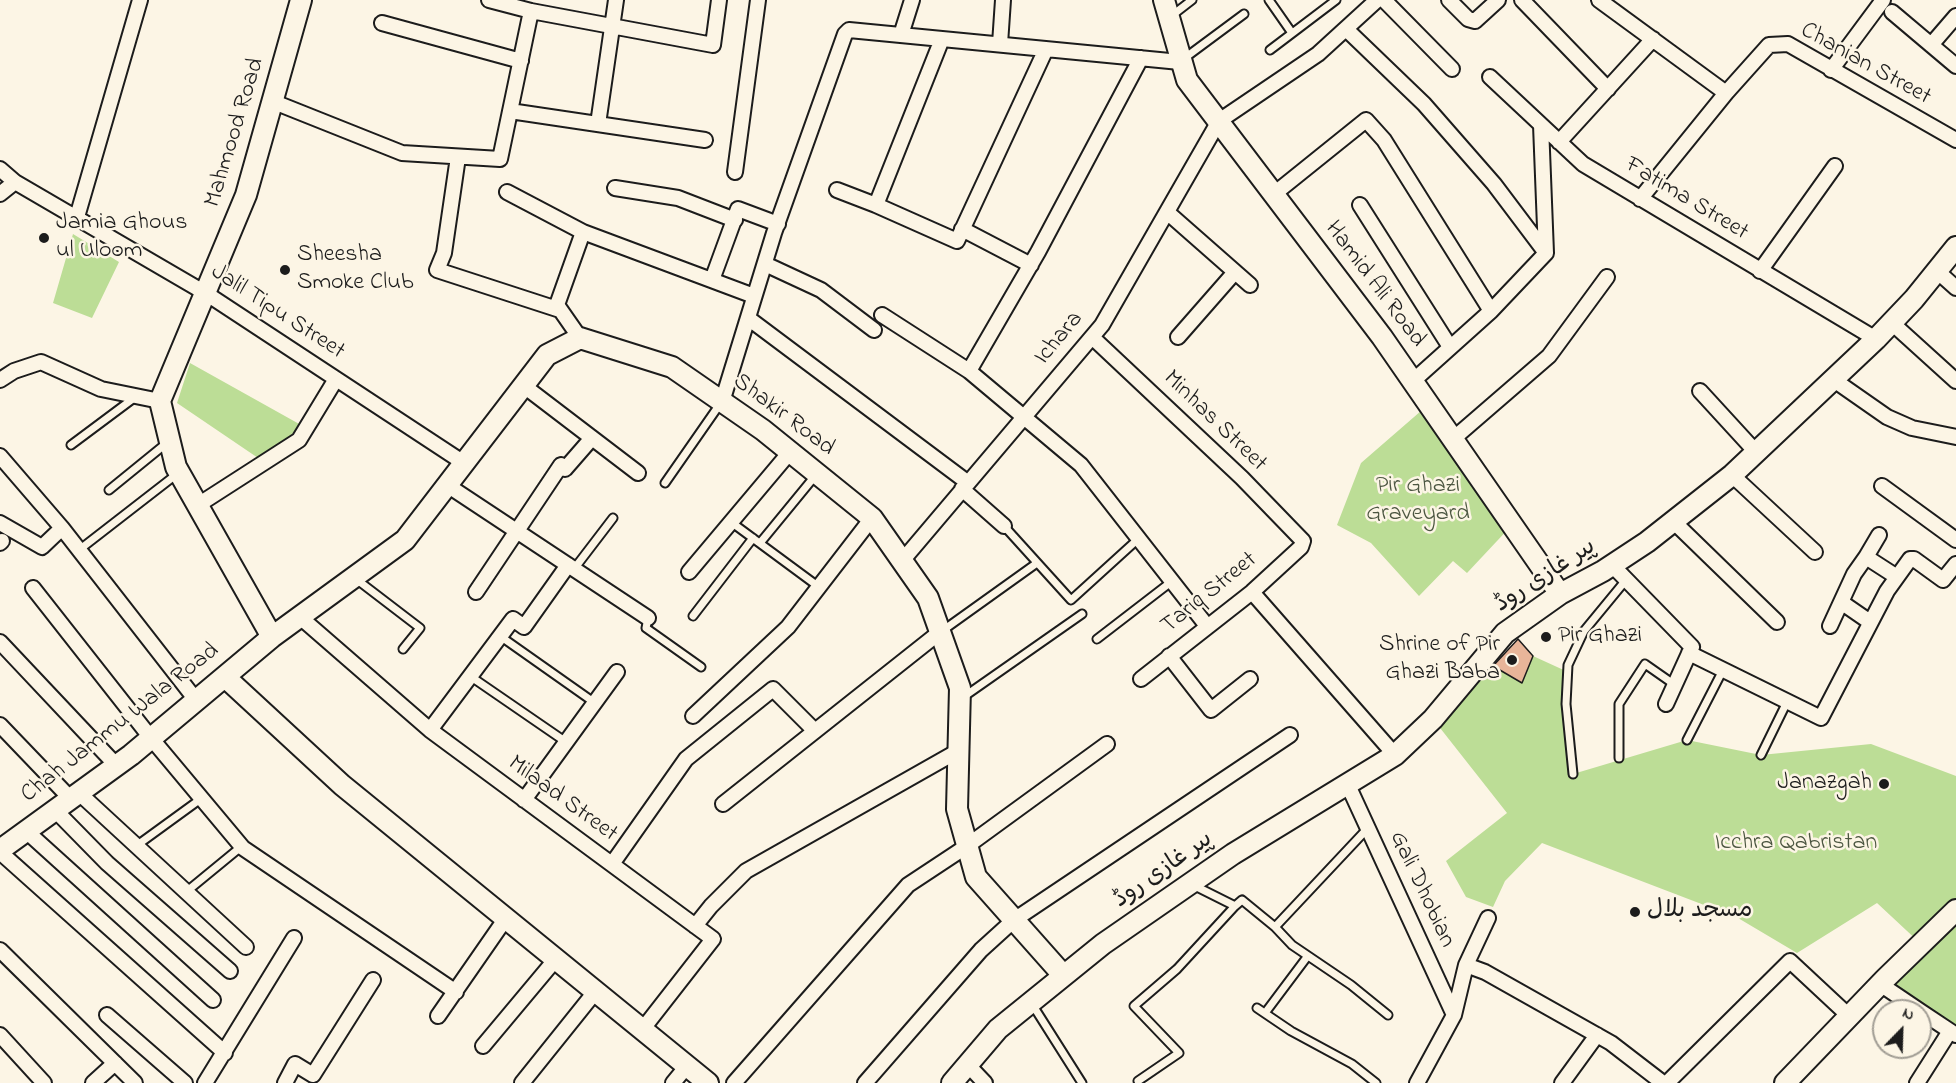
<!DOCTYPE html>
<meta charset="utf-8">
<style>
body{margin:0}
#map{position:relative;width:1956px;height:1083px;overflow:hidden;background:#fcf5e5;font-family:"Indie Flower",sans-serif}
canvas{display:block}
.north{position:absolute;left:1872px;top:999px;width:60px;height:60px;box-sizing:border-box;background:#fcf5e5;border:2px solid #a29e95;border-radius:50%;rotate:23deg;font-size:16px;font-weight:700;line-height:24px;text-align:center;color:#1c1c1c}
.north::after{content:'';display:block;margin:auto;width:21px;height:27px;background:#1c1c1c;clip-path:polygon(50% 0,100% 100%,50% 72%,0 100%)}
</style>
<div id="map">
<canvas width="1956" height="1083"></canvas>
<div class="north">N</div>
</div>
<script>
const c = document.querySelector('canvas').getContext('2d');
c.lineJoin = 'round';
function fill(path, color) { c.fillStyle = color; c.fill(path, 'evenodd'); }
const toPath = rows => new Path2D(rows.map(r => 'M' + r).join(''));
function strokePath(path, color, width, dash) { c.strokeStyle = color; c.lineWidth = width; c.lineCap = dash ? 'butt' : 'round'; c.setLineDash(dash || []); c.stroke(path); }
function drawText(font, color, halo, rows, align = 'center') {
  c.font = font + ' "Indie Flower","Playpen Sans Arabic",sans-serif'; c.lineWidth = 5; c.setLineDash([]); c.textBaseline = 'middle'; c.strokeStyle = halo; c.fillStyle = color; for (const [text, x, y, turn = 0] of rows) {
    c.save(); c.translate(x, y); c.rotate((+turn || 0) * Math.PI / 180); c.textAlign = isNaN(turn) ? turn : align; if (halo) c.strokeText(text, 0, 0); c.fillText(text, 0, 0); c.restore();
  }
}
const green = toPath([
 [73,234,119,262,92,318,53,303],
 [190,363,301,425,264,462,177,403],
 [1429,404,1512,525,1467,573,1453,561,1419,596,1371,543,1337,525,1361,463],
 [1533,656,1568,672,1573,774,1687,740,1761,755,1871,744,1956,776,1956,1034,1880,984,1921,944,1877,903,1797,953,1738,918,1542,843,1505,881,1493,907,1466,897,1446,861,1507,813,1433,719,1482,659,1522,683]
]);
const building = toPath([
 [1518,639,1533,656,1522,683,1493,666,1518,639]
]);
const lane = toPath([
 [1269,0,1292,33],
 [1170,17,1192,0],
 [1270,50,1336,0],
 [1182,60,1244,14],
 [71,445,134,398],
 [665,483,720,404],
 [109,490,168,442],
 [731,522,819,587],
 [1004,526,1071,600,1137,540],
 [760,543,815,476],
 [79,550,177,474],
 [574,569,613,518],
 [356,579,420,628,403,649],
 [693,616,753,538],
 [648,618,646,628,701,667],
 [942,631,1037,563],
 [500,636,595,703],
 [1097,639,1171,582],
 [470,676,566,742],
 [962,698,1082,614],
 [1687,740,1723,670],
 [1761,755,1787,702],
 [1619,758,1619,704,1645,664,1675,685],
 [1573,774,1566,704,1568,665,1584,631,1626,580],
 [136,846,202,798],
 [1193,885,1235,906,1242,900,1275,927,1368,828],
 [186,892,242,846],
 [1275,927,1292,945,1351,985,1388,1015],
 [1032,1004,1082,1083],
 [1257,1008,1291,1031,1352,1064,1376,1083],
 [1265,1013,1307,957],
 [1138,1081,1179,1053,1134,1006,1177,969,1235,906]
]);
const street = toPath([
 [489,0,531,11,713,45,719,0],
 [1384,0,1452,69],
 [1449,0,1468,19,1475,21,1498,0],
 [1522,0,1608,89],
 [1599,0,1726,93],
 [1892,12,1956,66],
 [382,23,521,61],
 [1346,29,1424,104,1494,184,1546,253,1491,311],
 [901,35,912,0],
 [1000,44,1003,0],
 [1931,45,1956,16],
 [1831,70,1883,0],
 [1490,77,1583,164,1876,339],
 [274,102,402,153,500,159,531,11],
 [510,111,705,140],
 [598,124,616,0],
 [1541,125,1546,253],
 [1559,142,1653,39],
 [458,157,444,253,437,270,560,310],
 [0,169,15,182,207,294,464,463],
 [735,172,758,0],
 [615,188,678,198,735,220],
 [837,190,876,205,942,39],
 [507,192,583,232,557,305,580,338],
 [0,194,15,182],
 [1274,194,1366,120,1384,140,1491,311,1413,381],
 [1640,199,1726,93,1769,45,1788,44,1956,140],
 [876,205,957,241,1046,49],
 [1360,205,1450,347],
 [1167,212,1250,285],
 [77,217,140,0],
 [962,229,1031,265],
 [583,232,754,296],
 [765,264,821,290,874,330],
 [1760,271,1835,166],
 [1937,271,1956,288],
 [712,280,738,209,778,224],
 [882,315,969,371,1081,465,1207,626],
 [748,318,967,482],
 [1892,323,1956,381],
 [1092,337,1242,478,1303,541,1301,547,1252,592,1141,679],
 [1178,337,1235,272],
 [969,371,1038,252,1141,58],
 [0,380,14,371,41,362,101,389,160,401],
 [1834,380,1887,417,1912,428,1956,437],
 [524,386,638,473],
 [1700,391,1755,451],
 [722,402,774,233,845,34,849,30,1180,62],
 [1453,439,1549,356,1607,277],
 [0,456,62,528,196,700],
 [1732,475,1815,552],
 [447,485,648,618],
 [1882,486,1956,540],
 [962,489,1004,526],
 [198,505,299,440,336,379],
 [1673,521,1777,622],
 [0,523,42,547,62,528],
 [1879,535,1866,557,1897,577],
 [0,543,2,541],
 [902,561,1102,325,1219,121,1318,54,1377,0],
 [1612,565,1692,647,1666,704],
 [689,572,790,452],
 [33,588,151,738,243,848,456,992],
 [476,592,561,465,565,469,592,438],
 [1252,592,1395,755],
 [1841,602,1870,622],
 [300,617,430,730,713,939,642,1030],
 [1830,626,1854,574,1866,557],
 [0,642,116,765],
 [1689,653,1821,718,1887,591,1910,559,1914,559,1943,580,1956,564],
 [1169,656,1211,710,1250,679],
 [693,716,788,627,872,518],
 [0,725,70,798],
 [430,730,513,619,524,627,568,565],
 [1347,783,1454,1015],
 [78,792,246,947],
 [524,800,617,672],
 [723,804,940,632],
 [54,809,107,863,230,971],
 [25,830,213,1000],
 [0,852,225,1053],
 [612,864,686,759,773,689,815,731],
 [695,926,711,906,746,871,958,751],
 [0,950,135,1083],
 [1466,965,1485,972,1611,1043,1663,1083],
 [1880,984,1920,1011],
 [1920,1011,1956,1035],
 [107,1015,185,1083],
 [438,1016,506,918],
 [0,1035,44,1083],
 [483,1046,555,960],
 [967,1064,985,1083],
 [93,1083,115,1063],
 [205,1083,294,938],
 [285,1083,295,1064,313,1075,373,980],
 [522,1083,595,992],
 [673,1083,687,1066],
 [734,1083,908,885,967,846,1107,744],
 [865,1083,981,950,1014,920,1290,735],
 [1417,1083,1454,1015,1466,965,1488,918],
 [1562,1083,1597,1035],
 [1667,1083,1790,961,1849,1016],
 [1917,1083,1950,1031]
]);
const secondary = toPath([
 [1164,0,1187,80,1382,337,1560,594],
 [272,637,176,467,160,401,246,195,301,0],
 [225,677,342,785,708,1083],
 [0,850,131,755,272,637,405,540,547,355,580,338,672,367,763,430,872,518,928,598,960,688,957,809,976,877,1063,975],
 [952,1083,998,1029,1103,944,1233,854,1395,755,1433,719,1505,633,1560,594,1603,571,1647,542,1732,475,1876,339,1914,299,1956,247],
 [1785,1083,1885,979,1956,910]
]);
const markers = [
 [44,238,6,"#1c1c1c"],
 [285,270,6,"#1c1c1c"],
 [1546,637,6,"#1c1c1c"],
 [1512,660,6,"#1c1c1c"],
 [1884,784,6,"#1c1c1c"],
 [1635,912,6,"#1c1c1c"]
];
const streetNames = [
 ["Chanian Street",1865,65,29],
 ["Mahmood Road",236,133,-73],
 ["Fatima Street",1686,200,31],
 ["Hamid Ali Road",1374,285,53],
 ["Jalil Tipu Street",277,313,33],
 ["Ichara",1060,339,-50],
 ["Shakir Road",783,416,37],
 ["Minhas Street",1214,422,44],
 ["پیر غازی روڈ",1546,577,-33],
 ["Tariq Street",1210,594,-39],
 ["Chah Jammu Wala Road",121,724,-38],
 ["Milaad Street",562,800,36],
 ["پیر غازی روڈ",1164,871,-35],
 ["Gali Dhobian",1421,890,65]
];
const poiNames = [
 ["Jamia Ghous",56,224],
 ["ul Uloom",56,252],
 ["Sheesha",297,256],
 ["Smoke Club",297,284],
 ["Pir Ghazi",1558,637],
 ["Shrine of Pir",1500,646,"right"],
 ["Ghazi Baba",1500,674,"right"],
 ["Janazgah",1872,784,"right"],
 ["مسجد بلال",1647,912]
];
const parkNames = [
 ["Pir Ghazi",1418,487],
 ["Graveyard",1418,515],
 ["Icchra Qabristan",1796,844]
];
fill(green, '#bcdd96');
fill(building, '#e8b599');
strokePath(building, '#1c1c1c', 1.5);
strokePath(lane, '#1c1c1c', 11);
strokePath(street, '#1c1c1c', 18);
strokePath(secondary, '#1c1c1c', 24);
strokePath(lane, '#fcf5e5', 7);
strokePath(street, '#fcf5e5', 14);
strokePath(secondary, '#fcf5e5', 20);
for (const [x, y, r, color] of markers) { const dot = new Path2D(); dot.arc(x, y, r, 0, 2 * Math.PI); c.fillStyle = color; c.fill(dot); strokePath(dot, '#fcf5e5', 2); }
drawText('24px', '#1c1c1c', '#fcf5e5', streetNames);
drawText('24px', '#1c1c1c', '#fcf5e5', poiNames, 'left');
drawText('24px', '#4c5641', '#fcf5e5', parkNames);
</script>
